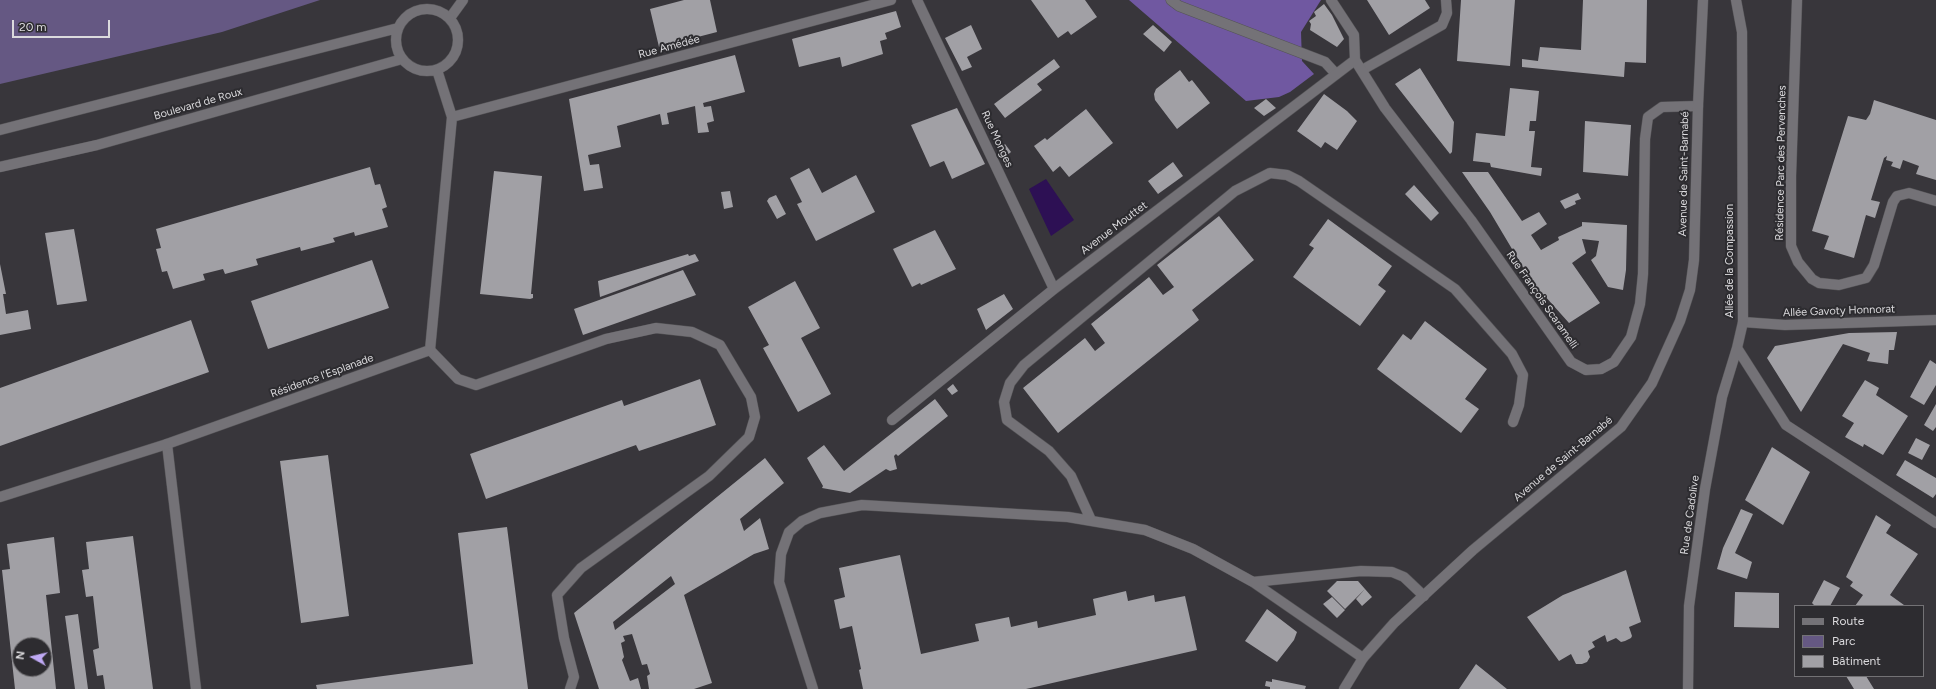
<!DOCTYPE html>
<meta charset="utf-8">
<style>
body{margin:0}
#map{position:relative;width:1936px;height:689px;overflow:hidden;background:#38363b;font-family:Figtree,sans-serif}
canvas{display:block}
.legend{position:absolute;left:1794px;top:605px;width:130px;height:72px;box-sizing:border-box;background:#2d2c30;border:1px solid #737275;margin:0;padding:5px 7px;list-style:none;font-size:12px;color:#dbdadd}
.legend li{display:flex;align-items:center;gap:8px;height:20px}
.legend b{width:20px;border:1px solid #737275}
.north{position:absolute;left:12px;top:637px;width:40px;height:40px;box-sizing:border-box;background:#2d2c30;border:1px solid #737275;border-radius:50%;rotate:278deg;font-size:11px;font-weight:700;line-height:16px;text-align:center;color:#dbdadd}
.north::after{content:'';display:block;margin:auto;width:14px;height:18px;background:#bfa9f4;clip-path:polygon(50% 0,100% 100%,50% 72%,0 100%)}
.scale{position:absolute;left:12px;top:20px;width:98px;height:18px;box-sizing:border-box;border:2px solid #dbdadd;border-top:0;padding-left:5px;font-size:12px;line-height:14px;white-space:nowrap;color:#dbdadd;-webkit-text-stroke:3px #2d2c30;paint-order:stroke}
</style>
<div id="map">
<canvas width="1936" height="689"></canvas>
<ul class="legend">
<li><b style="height:5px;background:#747277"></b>Route</li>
<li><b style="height:11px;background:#655883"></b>Parc</li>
<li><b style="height:11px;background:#a1a0a5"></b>Bâtiment</li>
</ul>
<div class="north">N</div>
<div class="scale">20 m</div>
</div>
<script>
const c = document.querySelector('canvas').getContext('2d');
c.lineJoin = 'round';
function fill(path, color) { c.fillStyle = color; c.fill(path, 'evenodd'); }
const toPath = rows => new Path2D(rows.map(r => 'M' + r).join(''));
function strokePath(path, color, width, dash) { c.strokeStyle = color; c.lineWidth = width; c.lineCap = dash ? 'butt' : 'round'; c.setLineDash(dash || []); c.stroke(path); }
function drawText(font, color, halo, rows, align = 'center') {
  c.font = font + ' Figtree,sans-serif'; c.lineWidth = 4; c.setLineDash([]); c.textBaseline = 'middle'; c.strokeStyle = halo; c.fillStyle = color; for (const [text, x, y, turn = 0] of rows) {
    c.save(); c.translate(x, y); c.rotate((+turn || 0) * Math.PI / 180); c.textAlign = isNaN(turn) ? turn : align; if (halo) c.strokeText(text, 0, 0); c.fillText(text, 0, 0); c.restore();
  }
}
const green = toPath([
 [0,0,320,0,222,32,0,84]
]);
const forest = toPath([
 [1129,0,1321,0,1301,32,1302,61,1314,74,1290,92,1279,97,1246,101]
]);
const water = toPath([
 [1046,179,1074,220,1051,236,1029,189]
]);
const building = toPath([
 [684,0,710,0,717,32,659,47,650,9],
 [1031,0,1085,0,1097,17,1071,35,1068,31,1058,38],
 [1367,0,1425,0,1430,8,1389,35],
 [1461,0,1515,0,1510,66,1457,61],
 [1583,0,1647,0,1646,63,1625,62,1624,77,1522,67,1522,59,1538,61,1540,47,1581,50],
 [1324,4,1332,15,1344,39,1337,47,1310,30,1311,24,1309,21,1316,16,1314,12],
 [896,11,901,27,885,33,887,39,880,41,883,54,842,67,840,57,799,67,792,39],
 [971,25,982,49,967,57,972,67,962,71,945,38],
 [1153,25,1172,42,1164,52,1143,34],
 [735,55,745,92,703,103,704,107,711,106,714,121,707,123,709,132,698,133,695,106,667,113,669,124,662,125,660,114,617,126,621,147,588,155,590,165,599,164,603,188,584,191,569,99],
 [1054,59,1060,67,1037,84,1042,90,1005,118,994,104],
 [1420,68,1454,122,1452,152,1450,154,1395,84],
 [1180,70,1189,82,1192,80,1210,103,1177,129,1155,100,1154,94,1156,89],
 [1510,88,1539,91,1536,121,1530,121,1529,131,1535,131,1531,167,1542,168,1541,176,1491,167,1490,163,1473,161,1476,133,1505,136],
 [1324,94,1347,111,1357,121,1337,150,1325,142,1321,148,1297,131],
 [1266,99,1276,108,1264,116,1254,108],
 [1874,100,1936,120,1936,180,1916,174,1919,166,1903,160,1900,169,1891,166,1893,162,1886,160,1887,156,1884,158,1871,200,1880,202,1875,218,1866,215,1854,258,1824,249,1829,236,1812,231,1848,116,1866,120,1870,114],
 [957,108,985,164,952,179,944,161,930,167,911,125],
 [1086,109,1113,143,1069,177,1060,166,1053,172,1034,146,1045,138,1047,140],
 [1585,121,1631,125,1628,176,1583,172],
 [1005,144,1011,152,1005,157,1000,148],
 [1173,162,1183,176,1158,194,1148,181],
 [370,167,375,185,380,184,387,207,382,209,388,227,355,236,354,232,333,238,335,242,301,251,300,247,256,259,258,265,225,274,223,269,203,274,205,280,173,289,167,271,162,272,156,249,161,248,156,229],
 [809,168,822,193,856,175,875,212,816,241,797,204,802,202,790,178],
 [494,171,542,176,531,294,533,294,533,298,530,299,480,294],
 [1462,172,1488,172,1522,221,1539,212,1547,224,1531,235,1541,250,1559,240,1558,237,1582,226,1582,222,1627,225,1626,270,1623,290,1608,287,1591,260,1596,256,1599,241,1582,239,1586,253,1572,263,1600,303,1569,323,1544,295,1540,296,1490,212],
 [1414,185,1439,213,1431,221,1405,194],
 [730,191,733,207,724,209,721,192],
 [1578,193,1581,199,1575,201,1576,204,1565,209,1560,201],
 [776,195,786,214,777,219,767,201,769,198],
 [1219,216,1254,260,1192,310,1199,320,1058,433,1023,388,1085,338,1095,351,1105,343,1091,324,1149,277,1163,295,1174,287,1157,265],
 [1328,219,1392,266,1378,285,1386,291,1360,326,1293,277,1314,248,1309,245],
 [74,229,87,301,57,305,45,233],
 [935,230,956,269,921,285,920,283,912,287,893,249],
 [688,254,689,256,695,254,699,261,600,297,598,281],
 [372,260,389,308,268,349,251,301],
 [0,264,6,294,3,294,6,314,28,310,31,329,0,335],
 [683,270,696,295,583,335,574,309],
 [795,281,820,328,801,338,831,394,798,412,763,348,769,345,748,307],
 [1004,294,1013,309,986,330,977,309],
 [191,320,209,372,0,446,0,388],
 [1425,321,1487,369,1465,399,1479,409,1461,433,1377,369,1403,334,1411,340],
 [1897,332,1894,350,1889,350,1888,364,1867,361,1870,353,1843,344,1801,412,1767,358,1775,346,1849,333],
 [1930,360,1936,364,1936,385,1924,405,1910,397],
 [700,379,716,425,639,451,636,445,486,499,470,454,622,400,624,406],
 [1865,380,1879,388,1876,395,1908,416,1883,455,1864,444,1863,447,1845,437,1854,423,1842,416],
 [953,384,958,391,952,395,947,389],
 [935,399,948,416,898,456,896,454,894,456,897,469,890,471,886,469,850,493,822,488,823,486,807,458,824,445,844,471],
 [1936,404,1936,427,1933,431,1924,425],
 [1916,438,1930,445,1922,460,1908,453],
 [1772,447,1810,472,1783,525,1745,500],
 [328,455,349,616,301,623,280,461],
 [765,458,784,483,740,519,744,531,760,518,769,549,754,554,684,595,712,683,694,689,649,689,647,676,650,674,647,664,642,665,632,634,623,636,625,641,621,643,624,657,622,660,630,681,638,678,641,689,599,689,574,613],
 [671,576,675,584,615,630,613,622],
 [1905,460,1936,478,1936,494,1933,498,1896,475],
 [1741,509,1753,514,1735,553,1752,562,1747,579,1717,569,1723,548],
 [1876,515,1891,525,1886,533,1918,554,1890,595,1904,605,1903,606,1855,606,1863,595,1850,586,1853,582,1846,577],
 [507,527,528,689,317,689,316,685,473,664,458,533],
 [133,536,153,689,105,689,103,675,97,676,93,650,99,648,93,596,86,597,82,570,89,569,86,542],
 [54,537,60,593,46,595,56,689,15,689,2,570,10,569,7,544],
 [20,645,44,645,44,669,20,669],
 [900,555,921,654,979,641,975,624,1009,617,1011,627,1037,621,1038,628,1096,615,1093,599,1126,591,1128,601,1154,595,1155,602,1185,596,1197,650,1026,689,863,689,859,670,861,669,852,626,840,629,834,600,845,597,839,568],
 [1626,570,1641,622,1629,627,1632,636,1631,638,1625,641,1621,642,1616,638,1607,642,1605,635,1592,642,1595,647,1588,651,1590,657,1587,662,1582,664,1576,664,1571,654,1559,661,1527,617,1563,595],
 [1824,580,1840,588,1830,606,1815,606,1812,603],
 [1337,581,1358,581,1365,589,1345,609,1327,591],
 [1365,589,1372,597,1362,606,1356,599],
 [1735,592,1779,593,1779,628,1734,627],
 [1332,597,1345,610,1337,618,1323,604],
 [1267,609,1297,632,1294,640,1277,662,1245,641],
 [78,614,88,689,75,689,65,616],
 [1476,664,1507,689,1459,689],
 [1846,676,1866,676,1874,689,1854,689],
 [1272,679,1306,686,1305,689,1270,689,1270,687,1265,686,1266,681,1272,682]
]);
const lane = toPath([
 [1171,0,1179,6,1325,62,1336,74],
 [1797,0,1791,176,1791,246,1798,262,1812,279,1819,283,1839,285,1866,278,1874,265,1893,202,1897,196,1909,193,1936,201],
 [450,18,463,0],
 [1362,70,1442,25,1447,13,1446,0],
 [1743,322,1785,325,1936,320],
 [430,350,458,379,476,385,606,339,656,328,692,332,720,345,751,397,755,417,749,437,709,476,581,568,557,595,564,638,574,677,570,689],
 [167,444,196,689],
 [1091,520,1071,476,1049,451,1007,420,1004,402,1010,383,1024,365,1235,191,1270,173,1287,175,1299,181,1455,289,1512,354,1523,375,1519,405,1513,422],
 [1253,582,1361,571,1392,572,1404,577,1424,596],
 [813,689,779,582,781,554,789,532,802,521,820,513,862,505,1068,517,1145,530,1193,549,1253,582,1363,658]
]);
const street = toPath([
 [917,0,1054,289],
 [1331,0,1354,35,1355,60,1385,108,1471,220,1571,362,1586,370,1601,369,1614,362,1631,337,1640,304,1643,274,1645,139,1648,117,1662,107,1698,106],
 [1736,0,1742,32,1743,322,1737,348,1786,425,1936,523],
 '396 40a31 31 0 1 1 62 0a31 31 0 1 1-62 0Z',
 [452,117,891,0],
 [0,130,398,28],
 [0,167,97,145,402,59],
 [892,420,1054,289,1355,60],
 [0,497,167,444,430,350,452,117,437,70],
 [1688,689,1689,606,1705,489,1722,397,1737,348]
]);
const secondary = toPath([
 [1344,689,1363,658,1394,623,1473,550,1621,427,1652,383,1680,321,1690,290,1694,260,1698,106,1703,0]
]);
const streetNames = [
 ["Rue Amédée",669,47,-15],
 ["Boulevard de Roux",198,104,-16],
 ["Rue Monges",997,139,65],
 ["Résidence Parc des Pervenches",1781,163,-89],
 ["Avenue de Saint-Barnabé",1684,174,-89],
 ["Avenue Mouttet",1114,228,-37],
 ["Allée de la Compassion",1730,261,-90],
 ["Rue François Scaramelli",1542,300,55],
 ["Allée Gavoty Honnorat",1839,311,-2],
 ["Résidence l'Esplanade",322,376,-20],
 ["Avenue de Saint-Barnabé",1563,459,-40],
 ["Rue de Cadolive",1690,515,-82]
];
fill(green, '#655883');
fill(forest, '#7058a1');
fill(water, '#2d1054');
fill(building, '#a1a0a5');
strokePath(lane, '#545356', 11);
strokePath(street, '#545356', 11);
strokePath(secondary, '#545356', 11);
strokePath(lane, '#747277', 10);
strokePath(street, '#747277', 10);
strokePath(secondary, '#747277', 10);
drawText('11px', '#dbdadd', '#2d2c30', streetNames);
</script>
